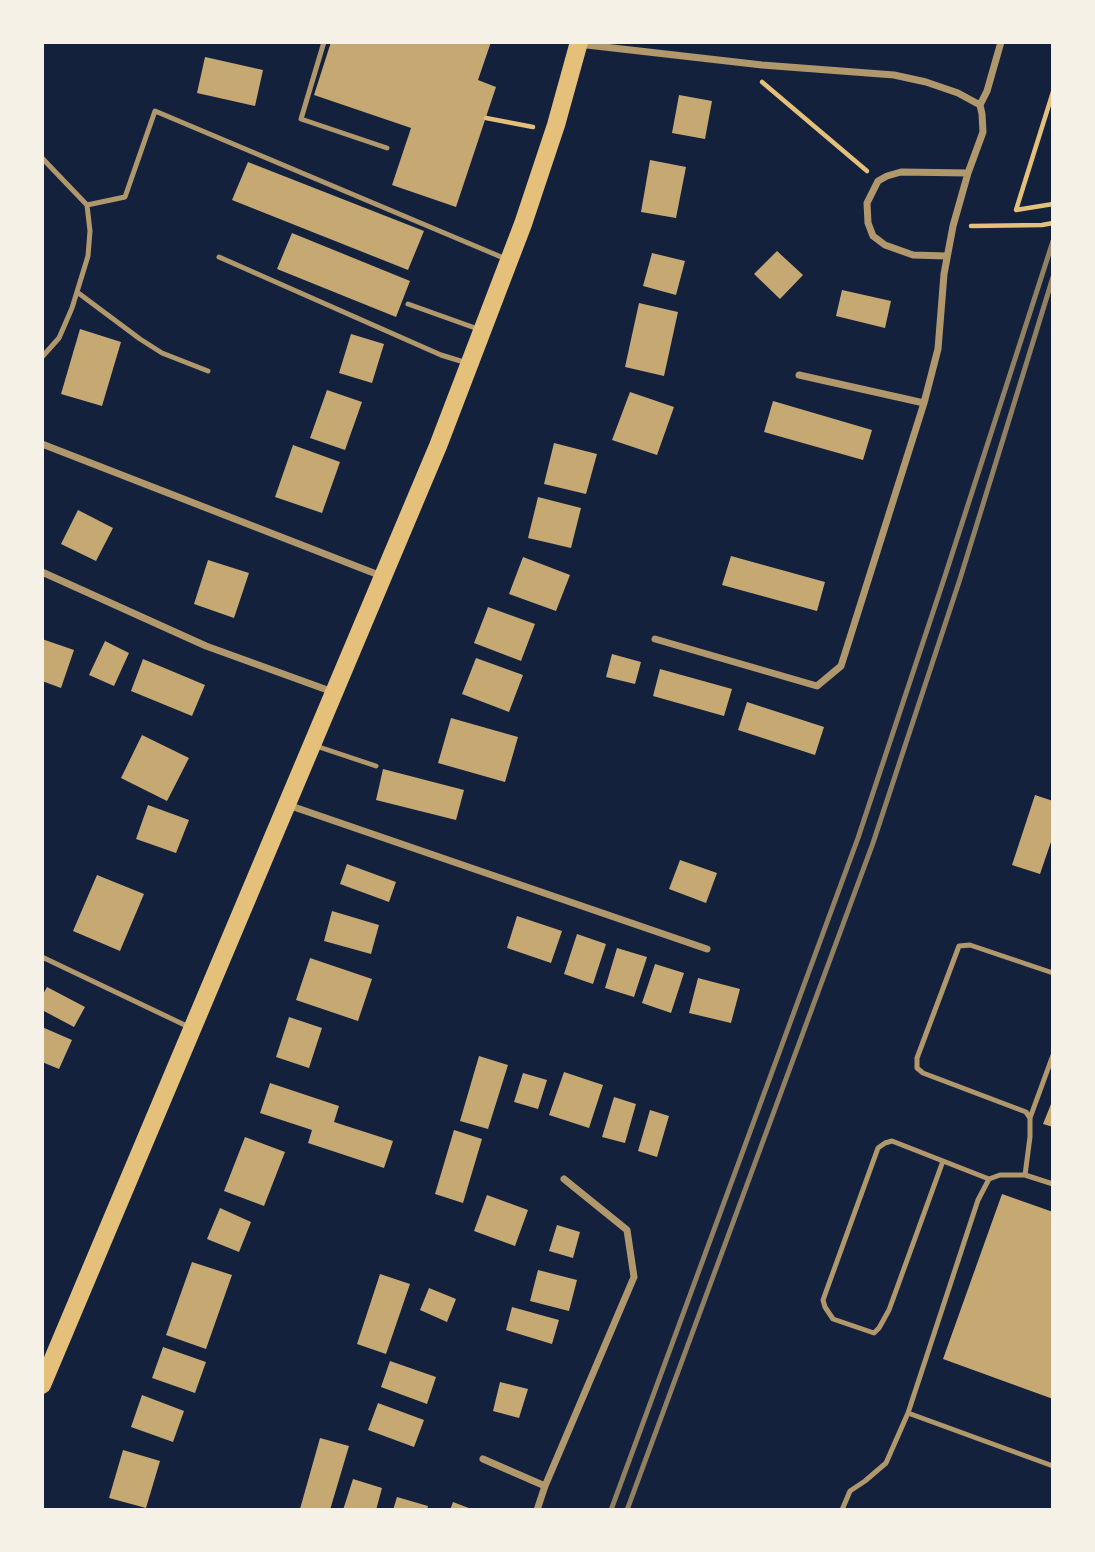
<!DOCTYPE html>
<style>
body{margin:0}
#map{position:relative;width:1095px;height:1552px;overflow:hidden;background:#14213d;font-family:"Varela Round",sans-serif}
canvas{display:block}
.frame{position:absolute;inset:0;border:44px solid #f6f1e7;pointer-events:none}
</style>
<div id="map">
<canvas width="1095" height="1552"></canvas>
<div class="frame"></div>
</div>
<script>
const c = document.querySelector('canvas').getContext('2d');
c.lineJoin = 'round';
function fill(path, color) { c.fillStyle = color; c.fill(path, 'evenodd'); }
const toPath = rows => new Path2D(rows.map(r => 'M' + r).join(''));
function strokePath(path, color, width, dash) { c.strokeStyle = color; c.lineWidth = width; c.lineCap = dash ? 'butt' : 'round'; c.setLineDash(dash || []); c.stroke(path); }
const building = toPath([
 [331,42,399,43,491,42,478,80,496,87,456,207,392,185,411,128,314,95],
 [205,57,263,70,255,106,197,93],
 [679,95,712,101,705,139,672,133],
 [650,160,686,167,676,218,641,212],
 [248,162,424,231,408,270,232,200],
 [292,233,410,281,396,317,277,269],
 [777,251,803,275,780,299,754,274],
 [652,253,685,261,676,295,643,286],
 [842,290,891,301,885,328,836,316],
 [639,303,678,312,664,376,625,367],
 [80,329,121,342,102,406,61,394],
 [351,334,384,344,372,383,339,373],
 [327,390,362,402,345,450,310,438],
 [630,392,674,407,657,455,612,440],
 [773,401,872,430,863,460,764,432],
 [554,443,597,454,586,494,544,484],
 [293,445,340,462,322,513,275,497],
 [538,497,581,508,571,548,528,538],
 [78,510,113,528,96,561,61,544],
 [731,556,825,582,817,611,722,585],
 [523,557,570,575,556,611,509,594],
 [208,560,249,573,234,618,194,604],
 [488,607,535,624,521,661,474,643],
 [42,639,74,650,61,688,42,681],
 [105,641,129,653,114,686,89,675],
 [612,654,641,662,635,684,606,677],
 [476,658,523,675,509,712,462,694],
 [143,659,205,685,192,716,131,691],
 [660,669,732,689,724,716,653,696],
 [747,702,824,727,815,755,738,730],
 [451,718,518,737,505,782,438,763],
 [142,735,189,758,167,801,121,778],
 [383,769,464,790,456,820,376,800],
 [1035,795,1053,801,1053,836,1040,874,1012,865],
 [148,805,189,820,176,853,136,839],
 [680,860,717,873,706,903,669,889],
 [347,864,396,882,389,902,340,884],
 [97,875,144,894,120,951,73,931],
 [332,911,379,925,371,954,324,941],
 [517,916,562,931,551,963,507,948],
 [577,934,606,944,593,984,564,974],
 [617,948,647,957,634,997,605,988],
 [310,958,372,979,358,1021,296,1000],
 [655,964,684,973,671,1013,642,1003],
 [698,978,740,989,731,1023,689,1013],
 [47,987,85,1007,74,1027,42,1010,42,996],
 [289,1017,322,1028,309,1068,276,1057],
 [42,1027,72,1040,59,1069,42,1062],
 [479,1056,508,1065,488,1129,460,1121],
 [564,1072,603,1085,589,1128,549,1115],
 [523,1073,547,1080,538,1109,514,1102],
 [270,1083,339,1106,334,1122,393,1141,384,1168,308,1143,312,1130,260,1113],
 [614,1097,636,1104,625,1143,602,1137],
 [1053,1099,1053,1127,1043,1124],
 [650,1110,669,1116,657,1157,638,1151],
 [454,1130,482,1139,463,1203,435,1194],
 [245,1137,285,1152,264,1206,224,1191],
 [1002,1194,1053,1212,1053,1399,943,1359],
 [487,1195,528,1210,515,1246,474,1231],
 [220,1208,251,1222,239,1252,207,1239],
 [557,1225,580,1232,573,1258,549,1251],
 [192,1262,232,1275,206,1349,166,1335],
 [538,1270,577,1280,569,1311,530,1301],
 [380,1274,410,1284,386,1354,357,1344],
 [429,1288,456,1299,447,1322,420,1310],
 [512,1307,559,1320,552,1344,506,1330],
 [163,1347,206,1362,195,1393,152,1378],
 [390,1361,436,1377,427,1404,381,1387],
 [500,1382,528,1389,519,1418,493,1411],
 [142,1395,184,1411,173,1442,131,1427],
 [378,1403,424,1420,414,1447,368,1430],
 [320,1438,349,1446,330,1510,304,1510,300,1509],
 [123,1450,160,1461,146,1508,109,1498],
 [353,1479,382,1488,376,1510,343,1510],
 [397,1497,428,1506,427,1510,393,1510],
 [453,1502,474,1510,450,1510]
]);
const path = toPath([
 [762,82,867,171],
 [1053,92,1016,210,1053,204],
 [486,118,533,127],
 [971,226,1042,225,1053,223]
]);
const service = toPath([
 [324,42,301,119,387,148],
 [42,158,87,205,125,197,155,111,506,259],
 [219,257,441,355,467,363],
 [77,292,140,339,162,353,208,371],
 [408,304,478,329],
 [42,357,59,338,72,308,88,256,90,231,87,205],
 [316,746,376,766],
 [42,957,191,1028],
 [1030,1118,1026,1112,923,1073,917,1068,917,1058,959,946,970,945,1053,973],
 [943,1161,889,1310,879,1328,874,1333,833,1319,825,1307,823,1300,878,1148,885,1143,892,1141,989,1179],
 [1025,1175,1030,1137,1030,1118,1053,1055],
 [908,1413,1053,1466],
 [842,1510,850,1491,865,1481,886,1463,908,1413,978,1200,989,1179,1000,1175,1025,1175,1053,1184]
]);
const minor = toPath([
 [578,44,762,65,894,75,926,82,958,93,980,105],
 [947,256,913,255,885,245,873,236,868,223,867,203,878,181,887,176,901,172,968,173],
 [799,375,924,403],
 [42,444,384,577],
 [42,572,206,646,333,692],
 [655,639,817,686,841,666,924,403,938,349,944,274,953,226,968,173,983,132,982,114,980,105,987,91,1001,42],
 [288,805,707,949],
 [483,1459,545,1486],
 [537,1510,545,1486,634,1277,627,1230,564,1179]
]);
const primary = toPath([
 [42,1385,438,446,523,224,556,125,579,42]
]);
const rail = toPath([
 [611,1510,858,838,945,576,1053,241],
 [627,1510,873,843,960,579,1053,277]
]);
fill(building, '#c6a872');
strokePath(path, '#e5c07b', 4.5);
strokePath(service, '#b1986c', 5);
strokePath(minor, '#b1986c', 7);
strokePath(primary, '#e5c07b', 18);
strokePath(rail, '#918062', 5);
</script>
